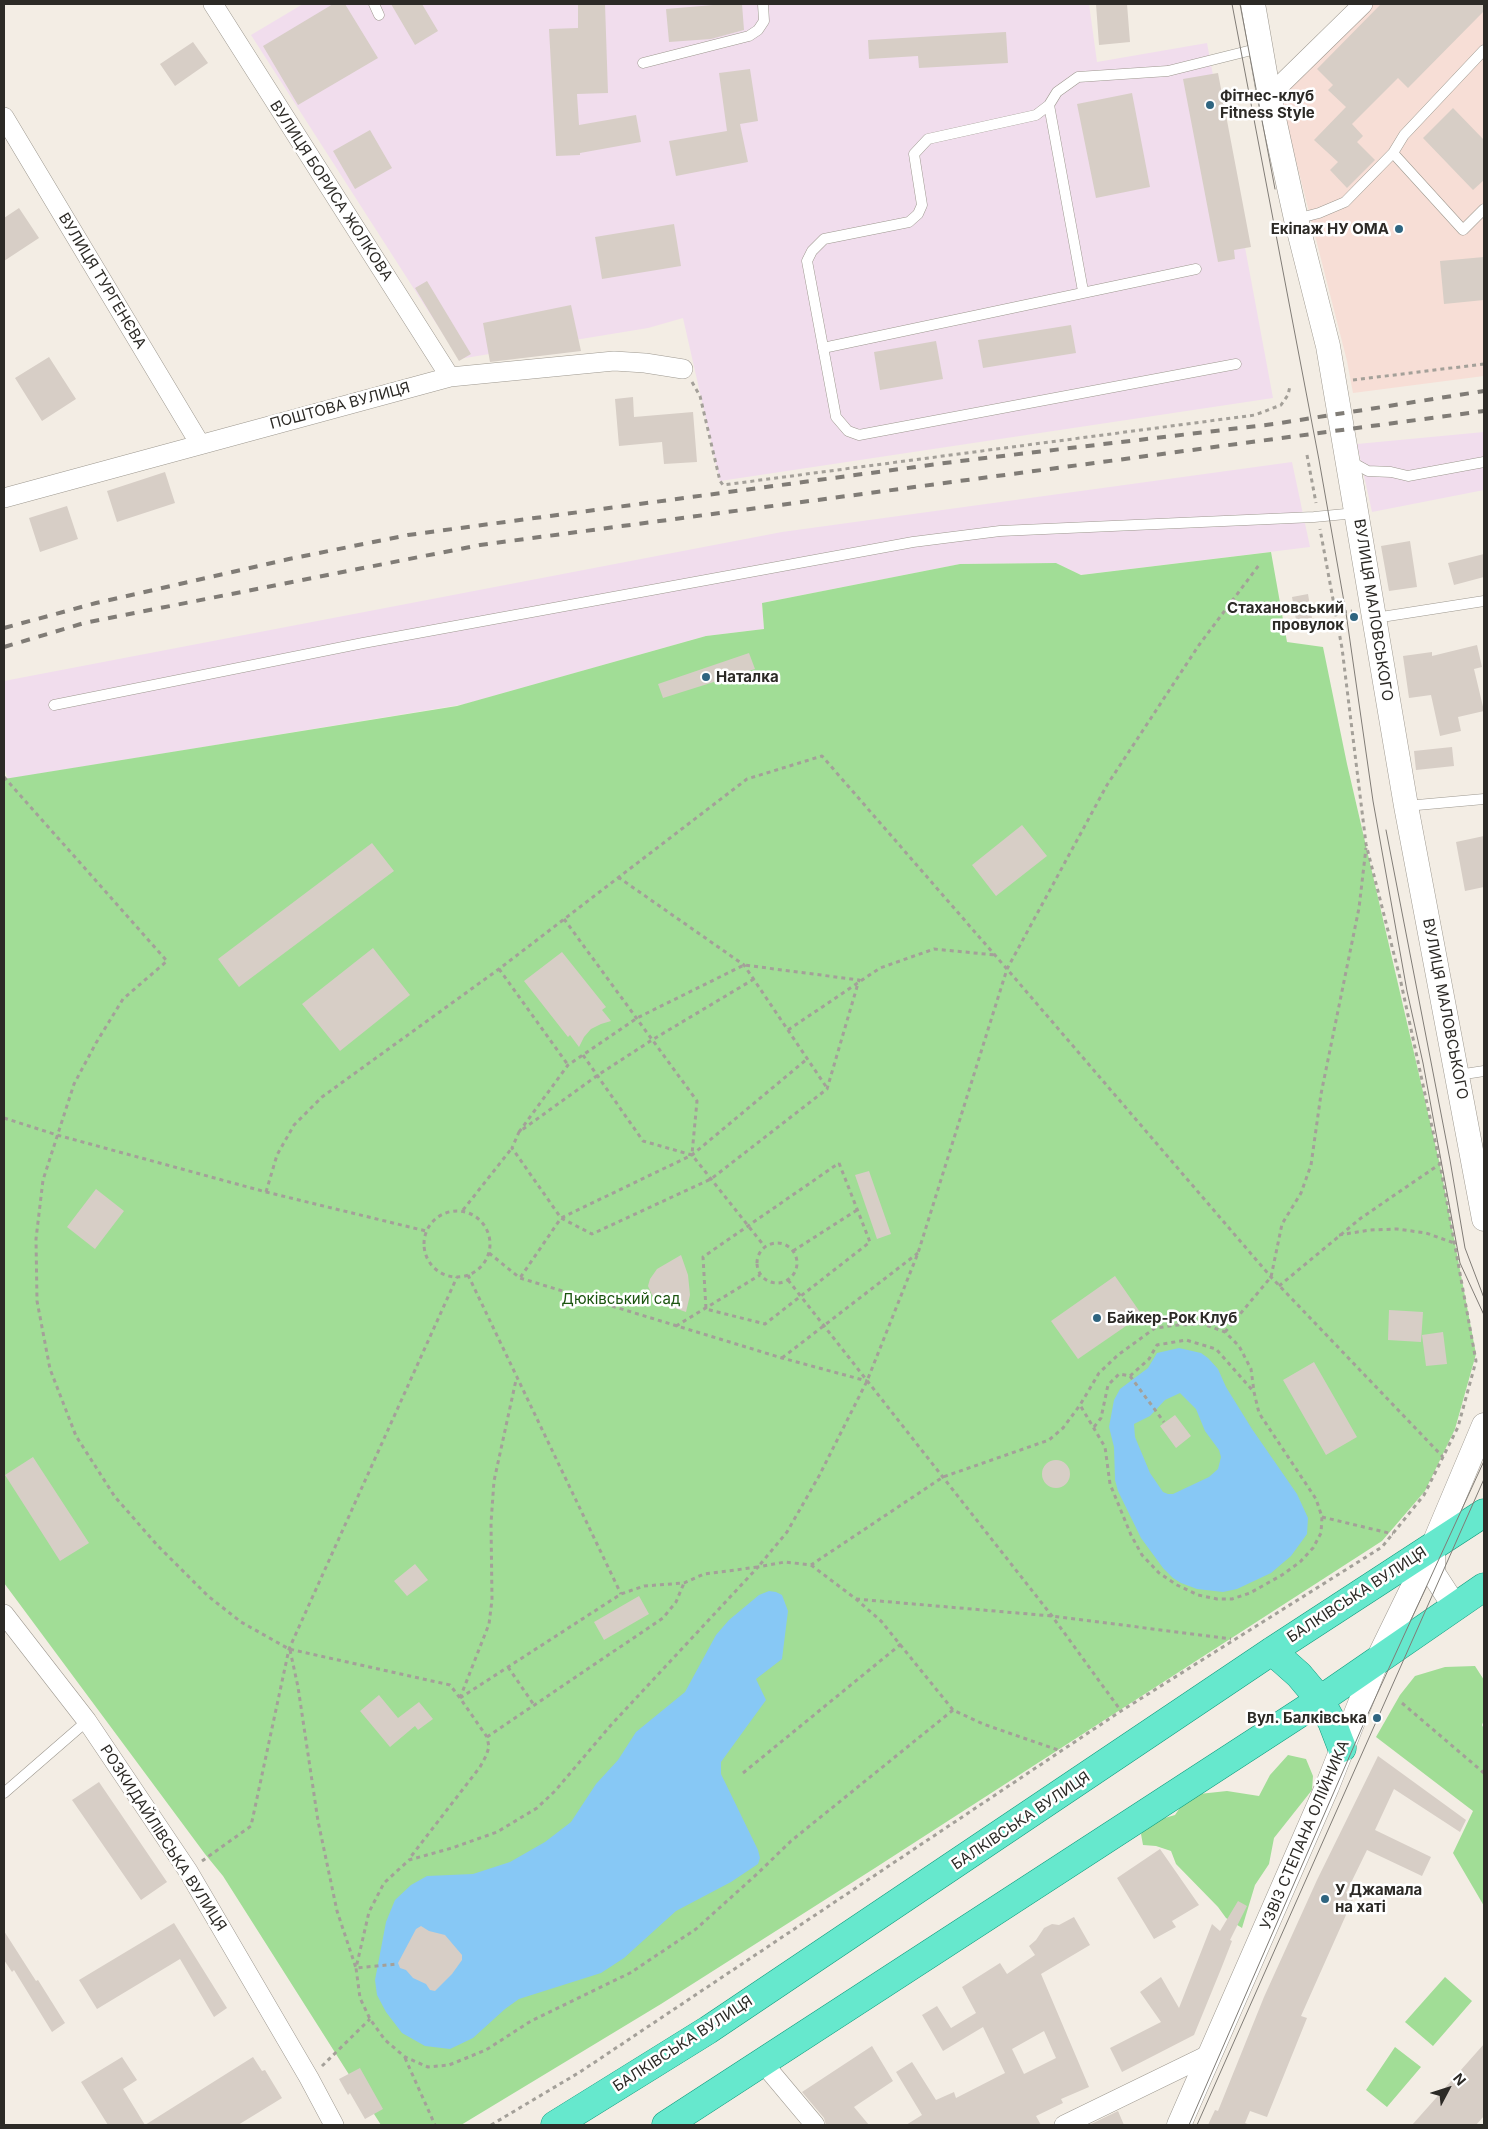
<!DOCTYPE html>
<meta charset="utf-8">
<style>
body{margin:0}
#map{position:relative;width:1488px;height:2129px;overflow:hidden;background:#f3ede4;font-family:Inter,sans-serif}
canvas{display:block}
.frame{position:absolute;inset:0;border:5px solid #2c2a26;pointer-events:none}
.north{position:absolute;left:1423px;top:2064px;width:50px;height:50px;-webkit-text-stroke:4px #fff;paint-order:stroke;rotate:50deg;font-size:14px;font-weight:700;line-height:20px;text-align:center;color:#2c2a26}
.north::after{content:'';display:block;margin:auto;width:18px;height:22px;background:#2c2a26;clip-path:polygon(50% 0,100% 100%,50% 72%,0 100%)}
</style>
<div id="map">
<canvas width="1488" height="2129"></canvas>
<div class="frame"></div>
<div class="north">N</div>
</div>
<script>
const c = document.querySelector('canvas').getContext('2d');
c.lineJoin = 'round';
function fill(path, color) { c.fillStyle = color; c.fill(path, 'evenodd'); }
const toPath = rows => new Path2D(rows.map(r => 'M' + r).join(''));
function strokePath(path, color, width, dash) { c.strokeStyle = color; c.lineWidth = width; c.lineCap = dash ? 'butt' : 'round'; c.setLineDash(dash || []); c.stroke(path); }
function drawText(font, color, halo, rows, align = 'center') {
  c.font = font + ' Inter,sans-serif'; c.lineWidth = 5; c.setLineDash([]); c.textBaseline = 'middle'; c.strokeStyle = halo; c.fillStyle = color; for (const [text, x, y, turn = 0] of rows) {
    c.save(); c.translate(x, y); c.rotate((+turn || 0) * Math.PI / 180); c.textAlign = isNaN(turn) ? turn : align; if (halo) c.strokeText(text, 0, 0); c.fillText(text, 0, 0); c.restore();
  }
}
const industrial = toPath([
 [303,4,1089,4,1097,62,1207,43,1273,398,720,481,683,318,648,328,459,359,251,35],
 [1484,432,1484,490,1372,512,1357,444],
 [1292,462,1310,547,1081,575,1056,563,960,564,762,603,764,629,706,636,465,704,8,779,4,768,4,681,782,532]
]);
const education = toPath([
 [1372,4,1484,4,1484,376,1353,393,1347,361,1280,98]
]);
const green = toPath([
 [1271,552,1287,642,1323,647,1347,764,1440,1165,1476,1354,1455,1429,1425,1491,1382,1541,875,1868,661,2004,461,2125,381,2125,223,1876,205,1854,4,1583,4,779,457,706,706,636,764,629,762,603,960,564,1056,563,1081,575],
 [1475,1666,1484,1680,1484,1720,1482,1725,1484,1729,1484,1906,1453,1853,1473,1811,1376,1737,1400,1695,1415,1676,1445,1667],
 [1288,1755,1306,1759,1313,1776,1312,1790,1274,1838,1269,1864,1255,1885,1242,1928,1226,1918,1218,1907,1176,1864,1171,1851,1156,1846,1143,1845,1141,1834,1151,1822,1175,1815,1185,1800,1199,1794,1227,1791,1259,1796,1270,1775],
 [1445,1977,1472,2001,1433,2046,1405,2022],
 [1395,2047,1421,2067,1387,2107,1366,2090]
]);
const water = toPath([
 [1179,1348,1201,1353,1208,1358,1218,1369,1226,1387,1252,1429,1297,1494,1308,1518,1307,1534,1291,1556,1271,1573,1237,1589,1223,1592,1197,1589,1181,1583,1173,1578,1163,1568,1141,1538,1118,1491,1115,1480,1114,1447,1109,1427,1114,1400,1120,1389,1148,1368,1157,1353],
 [1180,1393,1196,1409,1205,1431,1219,1450,1221,1457,1218,1469,1209,1477,1173,1494,1168,1494,1163,1492,1150,1473,1135,1437,1134,1424,1150,1416,1165,1400],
 [769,1591,776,1592,782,1595,788,1611,782,1659,756,1679,766,1700,721,1762,721,1774,758,1850,760,1858,758,1864,731,1882,676,1911,624,1958,601,1973,519,1999,505,2009,473,2038,450,2049,425,2046,402,2033,386,2012,377,1995,375,1980,386,1922,395,1900,411,1885,427,1876,473,1874,510,1862,545,1842,571,1822,596,1784,618,1760,636,1732,685,1692,716,1635,729,1620,759,1595]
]);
const building = toPath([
 [333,4,345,4,378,58,298,105,263,46],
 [391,4,422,4,438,31,415,45],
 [578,4,605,4,608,93,577,94,579,125,636,115,641,142,580,153,580,155,556,156,549,29,578,28],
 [725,4,742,4,744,30,711,39,669,42,666,9],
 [1096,4,1127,4,1130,42,1099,45],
 [1381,4,1484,4,1484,11,1408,88,1398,78,1352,124,1363,136,1357,142,1375,160,1347,188,1330,170,1338,162,1314,140,1346,107,1328,90,1333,85,1317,69],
 [1006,32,1008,63,919,68,918,56,869,59,868,40],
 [193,42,208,63,175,86,160,64],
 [750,69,758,121,740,124,748,162,676,176,669,141,727,131,719,73],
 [1218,73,1251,247,1234,250,1235,259,1218,262,1183,79],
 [1132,93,1150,187,1096,198,1077,104],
 [1453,108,1484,140,1484,180,1473,190,1423,138],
 [370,130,392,168,355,189,333,151],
 [19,208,39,238,4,261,4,218],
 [674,224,681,266,602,279,595,237],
 [1484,257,1484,300,1444,304,1440,261],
 [427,281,471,354,459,361,415,288],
 [571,305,581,351,490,362,483,323],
 [1071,325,1076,353,983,368,978,340],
 [936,341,943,379,880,390,874,352],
 [49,357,76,399,42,421,15,378],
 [633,397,634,417,693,412,697,462,664,464,662,442,619,446,615,399],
 [165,472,175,503,117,522,107,491],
 [67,506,78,539,40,552,29,518],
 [1410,541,1417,587,1389,591,1381,546],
 [1484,554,1484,577,1454,585,1448,563],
 [1308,594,1312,618,1296,620,1292,597],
 [1477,645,1482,667,1474,669,1484,711,1458,717,1461,731,1440,736,1431,695,1409,698,1403,656,1432,652,1432,656],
 [749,653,755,669,663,698,658,684],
 [1452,747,1454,766,1416,770,1414,751],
 [1022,825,1047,856,996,896,972,865],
 [1484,836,1484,887,1465,891,1456,842],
 [372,843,394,871,239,987,218,959],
 [373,948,410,995,340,1051,302,1004],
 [562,952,606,1007,602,1010,611,1021,601,1024,591,1029,584,1037,579,1047,570,1035,568,1037,524,981],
 [869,1171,891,1234,877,1239,855,1175],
 [96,1189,124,1211,95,1249,67,1227],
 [681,1255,688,1275,690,1295,686,1312,660,1303,652,1295,648,1286,650,1279,657,1269],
 [1115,1276,1142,1315,1078,1359,1051,1321],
 [1389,1310,1423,1312,1421,1342,1388,1340],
 [1443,1332,1447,1364,1426,1366,1422,1335],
 [1314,1362,1357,1437,1326,1455,1283,1380],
 [1175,1415,1191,1436,1176,1448,1160,1426],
 [33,1457,89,1543,60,1561,5,1475],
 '1042 1474a14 14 0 1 1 28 0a14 14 0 1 1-28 0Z',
 [415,1564,428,1580,407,1596,394,1581],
 [639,1596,649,1614,604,1640,594,1622],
 [379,1695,398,1718,419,1702,433,1719,418,1730,415,1726,390,1747,360,1711],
 [1378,1756,1466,1820,1460,1832,1394,1789,1375,1830,1431,1857,1422,1876,1367,1850,1346,1893,1354,1897,1301,2016,1307,2018,1267,2117,1250,2111,1245,2123,1250,2125,1208,2125,1215,2110,1218,2111,1264,1997,1317,1880],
 [99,1782,167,1882,141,1900,72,1800],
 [1160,1849,1199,1905,1172,1921,1176,1927,1154,1939,1117,1878],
 [1238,1901,1247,1906,1230,1940,1232,1941,1221,1969,1194,2035,1122,2072,1110,2048,1161,2022,1140,1992,1161,1977,1179,2008,1212,1924,1220,1931],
 [1074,1917,1090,1945,1041,1974,1089,2087,1061,2099,1063,2103,1036,2116,1041,2125,906,2125,922,2115,896,2072,912,2062,936,2100,954,2092,956,2098,1005,2073,983,2027,943,2051,922,2015,937,2006,951,2028,976,2013,962,1987,1000,1963,1007,1974,1035,1955,1029,1946,1036,1940,1044,1928,1052,1924,1059,1925],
 [1044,2031,1056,2058,1024,2074,1012,2049],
 [174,1923,227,2008,214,2017,180,1959,97,2009,79,1980],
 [421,1926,429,1931,445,1935,462,1955,462,1960,452,1974,435,1991,430,1990,426,1984,413,1978,406,1970,400,1968,398,1963,416,1929],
 [4,1931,36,1981,38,1980,65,2023,52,2032,14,1970,12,1972,4,1960],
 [1484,2044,1484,2116,1476,2125,1412,2125],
 [872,2046,893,2081,854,2107,869,2125,826,2125,824,2118,802,2092],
 [122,2057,137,2080,123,2089,145,2125,253,2057,262,2071,265,2070,282,2098,238,2125,108,2125,81,2082],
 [360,2068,383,2109,365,2119,350,2093,348,2095,339,2079],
 [1118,2111,1124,2125,1089,2125]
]);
const path = toPath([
 [1353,380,1484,364],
 [692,382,700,396,720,481,723,485,1255,415,1281,405,1288,395,1290,386],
 [1307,455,1316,503],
 [1335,613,1352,611],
 [4,777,167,961,123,999,96,1043,74,1084,43,1180,36,1239,37,1301,50,1369,76,1436,115,1497,158,1546,208,1596,241,1622,289,1649,450,1685,460,1698,487,1737,489,1747,486,1756,480,1767,409,1859],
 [618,877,744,965,827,1088],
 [564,919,697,1101,692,1154],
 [499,969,568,1065],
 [754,979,652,1040,598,1075,519,1132,512,1148,561,1218,692,1155,807,1059],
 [788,1030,880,968,934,949,995,955],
 [583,1055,643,1141,692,1155,765,1247],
 [4,1118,57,1135,266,1192,426,1231],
 [519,1132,568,1065,637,1018,744,965,859,980,827,1089,711,1179,592,1234,561,1218,520,1278],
 [839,1163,870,1242,765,1324,706,1309,703,1257,839,1163],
 [266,1192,277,1155,294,1125,322,1097,499,969,747,779,822,756,1007,969,1271,1277,1443,1457],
 [463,1210,512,1148],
 '424 1244a33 33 0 1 1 66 0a33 33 0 1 1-66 0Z',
 [1339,1235,1370,1230,1397,1229,1426,1233,1454,1243],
 '757 1263a20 20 0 1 1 40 0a20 20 0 1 1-40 0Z',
 [793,1251,857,1210],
 [489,1253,520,1278,782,1358,867,1381],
 [468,1275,621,1594],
 [788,1280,1052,1616,1121,1711],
 [1279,1286,1361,1218,1440,1164],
 [676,1326,760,1275],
 [1225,1332,1271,1277,1282,1224,1301,1193,1311,1165,1321,1094,1359,908,1366,848],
 [782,1358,918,1253],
 [1130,1376,1164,1422],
 [1094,1427,1101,1418,1108,1385,1119,1374,1130,1376,1149,1359,1157,1345,1186,1340,1216,1349,1253,1391],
 [1322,1517,1393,1534],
 [811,1565,856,1599,881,1621,953,1710,983,1724,1061,1751],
 [856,1599,1052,1616,1231,1639],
 [290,1650,298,1687,318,1821,337,1911,356,1968,398,1964],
 [508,1667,534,1705],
 [460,1698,621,1594,644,1586,684,1583,704,1574,758,1567,787,1532,819,1476,867,1381,918,1253,1007,969,1107,785,1199,645,1259,565],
 [460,1698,489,1624,492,1600,491,1523,494,1481,516,1380],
 [1402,1703,1484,1773],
 [953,1710,791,1841,757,1874,696,1929,630,1973,531,2021,486,2050,449,2065,428,2067,405,2057,385,2040,370,2019,360,1998,356,1968,369,1912,384,1883,409,1860,452,1848,497,1832,537,1808,555,1791,611,1725,758,1567,785,1562,811,1565,943,1477,1049,1440,1063,1428,1080,1405,1099,1373,1118,1355,1155,1328,1178,1325,1203,1324,1225,1332,1239,1346,1251,1369,1254,1392,1259,1413,1316,1499,1322,1517,1321,1533,1313,1548,1300,1562,1282,1575,1250,1593,1232,1599,1217,1599,1198,1595,1177,1585,1159,1573,1142,1555,1131,1535,1110,1484,1105,1447,1080,1405],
 [487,1737,663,1618,676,1602,684,1583],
 [743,1773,901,1644],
 [202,1861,251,1826,289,1649,457,1277],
 [405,2058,435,2125],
 [322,2066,370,2019],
 [491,2125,580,2072,1121,1711,1382,1547,1424,1495,1458,1427,1476,1361,1440,1164,1400,978,1366,844,1342,648,1320,529]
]);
const service = toPath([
 [374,4,379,15],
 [643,63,749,36,758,30,764,21,763,4],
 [1049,105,1083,291],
 [1393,153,1463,230,1484,209],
 [1296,219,1319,213,1345,202,1393,153,1404,135,1484,50],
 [823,348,1196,269],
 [1236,364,859,435,848,431,836,417,807,261,812,251,824,239,909,222,918,214,922,205,914,154,928,139,1036,115,1049,105,1057,92,1078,77,1168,71,1260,48],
 [1350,461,1368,471,1391,472,1408,476,1484,462],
 [1375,618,1484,601],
 [54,705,363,643,913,542,1000,531,1314,517,1356,513],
 [1406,806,1484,799],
 [1458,1075,1484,1071],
 [4,1793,87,1721]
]);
const minor = toPath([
 [213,4,450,377],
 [1269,96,1363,4],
 [4,117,200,444],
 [4,498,450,377,614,361,645,363,683,369],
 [4,1614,87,1721,188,1871,309,2078,334,2125],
 [763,2063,815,2125],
 [1064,2125,1212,2053]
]);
const tertiary = toPath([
 [1253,4,1269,96,1296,219,1328,346,1406,806,1484,1219],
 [1433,1547,1433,1573,1455,1607],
 [1179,2125,1327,1787,1376,1663,1433,1546,1484,1425]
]);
const primary = toPath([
 [1272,1651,1299,1675,1320,1700,1332,1722,1342,1748],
 [555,2125,708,2030,1272,1651,1484,1513],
 [666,2125,1320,1700,1484,1587]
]);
const tram = toPath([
 [1232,4,1319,460,1346,613,1373,801,1407,991,1423,1063,1460,1263,1484,1315],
 [1240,4,1275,189],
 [1386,830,1450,1160,1465,1248,1484,1298],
 [1189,2125,1367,1716,1484,1461],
 [1197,2125,1484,1479]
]);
const rail = toPath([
 [4,628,96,603,289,559,408,535,960,461,1274,424,1484,391],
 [4,647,84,623,480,545,1484,411]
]);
const markers = [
 [1210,105,5,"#2f6580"],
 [1399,229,5,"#2f6580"],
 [1354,617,5,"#2f6580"],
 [706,677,5,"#2f6580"],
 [1097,1318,5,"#2f6580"],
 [1377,1718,5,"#2f6580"],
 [1325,1899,5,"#2f6580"]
];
const poiNames = [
 ["Фітнес-клуб",1220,96],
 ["Fitness Style",1220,113],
 ["Екіпаж НУ ОМА",1389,229,"right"],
 ["Стахановський",1344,608,"right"],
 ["провулок",1344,625,"right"],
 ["Наталка",716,677],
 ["Байкер-Рок Клуб",1107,1318],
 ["Вул. Балківська",1367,1718,"right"],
 ["У Джамала",1335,1890],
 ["на хаті",1335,1907]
];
const streetNames = [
 ["ВУЛИЦЯ БОРИСА ЖОЛКОВА",331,191,57],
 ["ВУЛИЦЯ ТУРГЕНЄВА",102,281,59],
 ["ПОШТОВА ВУЛИЦЯ",340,406,-15],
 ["ВУЛИЦЯ МАЛОВСЬКОГО",1373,610,81],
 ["ВУЛИЦЯ МАЛОВСЬКОГО",1445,1009,79],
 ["БАЛКІВСЬКА ВУЛИЦЯ",1357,1595,-33],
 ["БАЛКІВСЬКА ВУЛИЦЯ",1021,1821,-34],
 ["УЗВІЗ СТЕПАНА ОЛІЙНИКА",1305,1835,-67],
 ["РОЗКИДАЙЛІВСЬКА ВУЛИЦЯ",163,1838,57],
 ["БАЛКІВСЬКА ВУЛИЦЯ",683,2044,-33]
];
const parkNames = [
 ["Дюківський сад",621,1299]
];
fill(industrial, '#f1dded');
fill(education, '#f7ded6');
fill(green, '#a1dd96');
fill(water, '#87c8f5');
fill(building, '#d7cec6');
strokePath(service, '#9d988f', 11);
strokePath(minor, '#9d988f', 20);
strokePath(tertiary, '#9d988f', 25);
strokePath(primary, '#0f9b7d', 29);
strokePath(path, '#a4a099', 3, [4, 4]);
strokePath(service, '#fff', 10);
strokePath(minor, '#fff', 19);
strokePath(tertiary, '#fff', 24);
strokePath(primary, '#66e8cd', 28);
strokePath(tram, '#807c76', 1);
strokePath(rail, '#807c76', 4, [9, 9]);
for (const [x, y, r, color] of markers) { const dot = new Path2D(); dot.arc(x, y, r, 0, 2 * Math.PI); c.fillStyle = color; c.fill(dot); strokePath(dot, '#fff', 2); }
drawText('bold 15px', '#2c2a26', '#fff', poiNames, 'left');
drawText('15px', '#2c2a26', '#fff', streetNames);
drawText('15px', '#1a540e', '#fff', parkNames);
</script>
